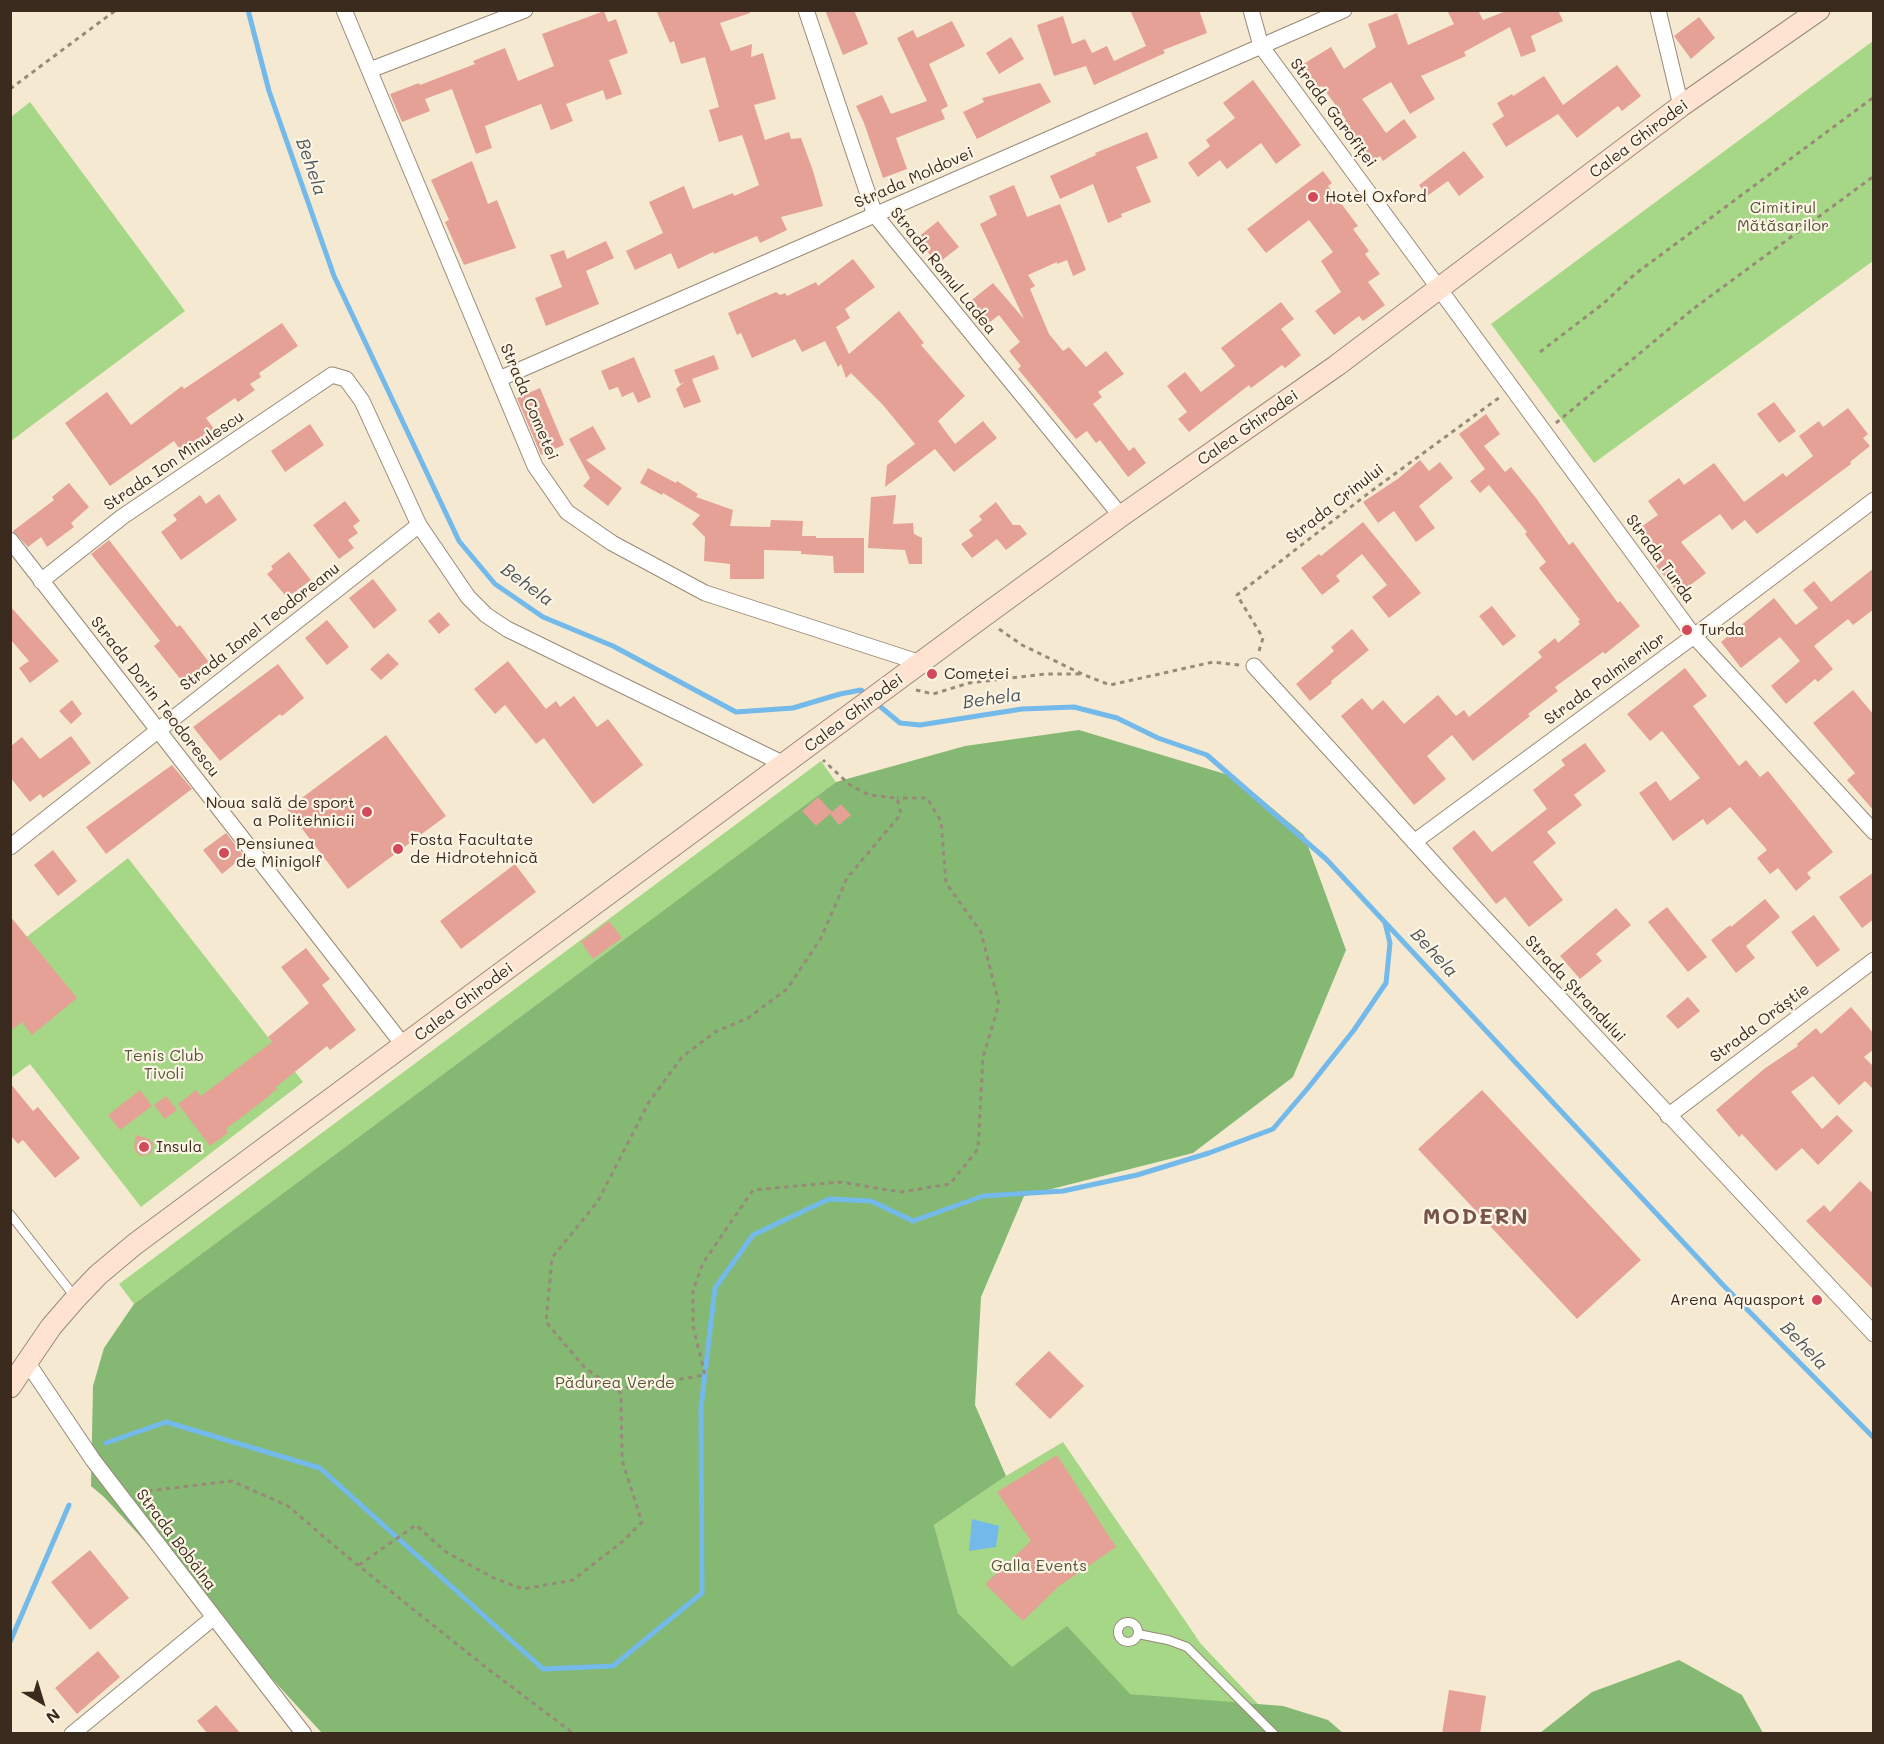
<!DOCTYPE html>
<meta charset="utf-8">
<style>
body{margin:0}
#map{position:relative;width:1884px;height:1744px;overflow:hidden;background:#f5ead1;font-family:Mali,sans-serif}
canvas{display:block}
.frame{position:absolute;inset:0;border:12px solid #3b2a1e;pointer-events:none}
.north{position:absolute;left:12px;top:1672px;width:60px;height:60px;-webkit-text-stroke:4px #fcf5e5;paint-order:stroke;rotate:142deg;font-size:16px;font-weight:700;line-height:24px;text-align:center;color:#3b2a1e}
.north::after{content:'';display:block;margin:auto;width:21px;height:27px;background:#3b2a1e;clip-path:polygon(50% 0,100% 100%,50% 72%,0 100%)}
</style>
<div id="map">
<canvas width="1884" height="1744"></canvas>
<div class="frame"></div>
<div class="north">N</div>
</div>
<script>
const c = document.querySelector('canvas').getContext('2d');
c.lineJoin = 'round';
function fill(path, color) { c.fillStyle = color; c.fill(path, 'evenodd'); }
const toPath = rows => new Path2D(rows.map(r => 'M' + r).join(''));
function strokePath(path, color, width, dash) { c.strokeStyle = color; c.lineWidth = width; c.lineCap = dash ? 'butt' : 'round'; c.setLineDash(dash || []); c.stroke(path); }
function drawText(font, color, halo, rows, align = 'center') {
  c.font = font + ' Mali,sans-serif'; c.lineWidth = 4.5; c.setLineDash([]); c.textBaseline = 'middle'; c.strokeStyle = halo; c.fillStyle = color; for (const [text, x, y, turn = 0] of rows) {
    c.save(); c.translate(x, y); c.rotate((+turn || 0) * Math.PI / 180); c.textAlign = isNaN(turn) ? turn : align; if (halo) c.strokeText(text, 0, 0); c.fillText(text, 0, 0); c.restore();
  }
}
const green = toPath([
 [1873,41,1873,261,1594,463,1491,324],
 [30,102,185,311,11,441,11,117],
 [821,761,836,782,134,1304,119,1284],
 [128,858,303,1082,141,1207,30,1064,11,1078,11,949],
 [1063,1442,1201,1644,1258,1704,1213,1702,1130,1694,1012,1668,958,1613,934,1525,1006,1476]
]);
const forest = toPath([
 [1079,730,1235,777,1304,835,1346,950,1293,1077,1193,1153,1024,1196,981,1297,975,1405,1006,1476,934,1525,958,1613,1012,1667,1067,1626,1130,1694,1283,1706,1328,1720,1343,1733,322,1733,104,1497,91,1486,93,1386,104,1348,134,1304,836,782,965,746],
 [1679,1660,1742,1695,1763,1733,1540,1733,1592,1692]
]);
const water = toPath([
 [972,1519,999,1526,996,1547,969,1551]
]);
const stream = toPath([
 [248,10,269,91,334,276,459,541,495,584,543,617,613,646,736,712,793,708,840,694,861,690,867,695],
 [876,703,900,723,920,725,1022,709,1074,707,1117,718,1158,738,1207,755,1326,859,1723,1285,1874,1438],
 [106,1443,166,1422,320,1468,543,1669,613,1666,702,1593,701,1408,715,1288,753,1235,829,1199,871,1201,913,1221,983,1196,1063,1191,1137,1175,1209,1153,1273,1129,1308,1088,1354,1030,1386,983,1390,943,1385,923],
 [10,1642,69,1505]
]);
const building = toPath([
 [656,10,750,10,750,13,720,23,731,51,752,44,751,57,763,53,776,99,754,105,765,140,789,132,791,139,801,138,813,171,823,206,781,217,787,230,760,243,757,236,714,254,713,252,678,269,671,253,635,270,626,251,663,233,649,202,684,186,693,209,733,193,734,196,759,185,742,135,719,142,709,110,719,107,705,57,681,64,674,41,670,43],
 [825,10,854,10,868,44,843,55],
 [1130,10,1199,10,1207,33,1163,50,1165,53,1094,85,1086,66,1054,76,1037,25,1063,16,1072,44,1085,39,1092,53,1107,46,1114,61,1146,46],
 [1447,10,1478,10,1483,20,1509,10,1558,10,1563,21,1531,36,1536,51,1521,57,1510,27,1464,52,1466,56,1421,76,1435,99,1410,114,1391,82,1362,99,1386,133,1404,119,1417,137,1383,161,1380,156,1370,163,1340,124,1346,120,1322,86,1314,90,1300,66,1331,47,1344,69,1376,47,1368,24,1397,13,1408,45,1454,24],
 [604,11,608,22,616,19,628,53,609,60,622,94,606,100,603,90,566,104,573,121,551,130,541,104,485,126,492,148,476,154,452,89,425,99,430,111,402,122,390,94,419,83,420,85,475,64,473,61,505,48,518,81,554,66,542,34],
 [1699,17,1715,38,1691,59,1674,36],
 [952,21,965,46,929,64,948,106,941,110,945,119,896,138,907,169,883,178,864,123,856,106,882,95,891,114,927,101,897,38,913,30,917,38],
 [1011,37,1024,59,999,74,986,53],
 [1617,65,1641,96,1622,111,1618,106,1577,138,1558,114,1506,147,1492,124,1504,116,1497,103,1512,94,1513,96,1544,76,1563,105],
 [1253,80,1301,145,1276,164,1261,143,1227,169,1220,160,1198,177,1188,163,1210,146,1206,140,1235,118,1223,103],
 [1040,83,1051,102,977,139,963,112,984,102,982,98],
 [1147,132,1158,158,1136,167,1151,202,1121,214,1122,217,1108,223,1093,184,1060,199,1050,176,1096,155,1095,153],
 [1464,151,1484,177,1459,196,1448,181,1427,196,1419,185],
 [472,161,488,204,497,200,516,248,464,265,445,222,449,220,431,180],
 [1323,171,1332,183,1328,186,1358,226,1353,229,1369,251,1365,254,1380,274,1368,282,1385,305,1363,321,1359,316,1334,335,1315,311,1341,292,1321,261,1333,252,1309,220,1266,253,1247,229],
 [1014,185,1027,217,1060,204,1071,231,1086,270,1073,276,1067,260,1057,264,1057,262,1028,275,1035,286,1030,289,1049,334,1063,351,1069,347,1086,367,1106,351,1124,374,1098,392,1102,397,1093,404,1129,451,1134,447,1146,463,1128,477,1100,440,1096,443,1087,431,1076,439,1018,369,1021,366,1009,351,1020,342,999,315,985,326,968,303,993,283,1024,319,980,224,997,215,989,196],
 [938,221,959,247,937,264,917,238],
 [606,241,614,258,586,271,599,304,546,326,535,298,562,287,550,255,564,250,567,259],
 [853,259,875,287,845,309,850,318,836,327,849,354,899,311,924,343,921,345,965,396,938,421,955,444,983,421,997,438,954,472,935,449,885,487,887,465,915,444,883,405,851,373,846,378,841,364,838,367,825,341,802,352,795,339,752,358,741,333,737,335,728,313,776,292,780,295,785,293,787,296,816,282,818,286],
 [1281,302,1294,319,1281,329,1301,355,1285,368,1282,365,1251,388,1249,385,1189,432,1178,419,1187,412,1167,386,1185,372,1201,392,1235,366,1221,348],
 [282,323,298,346,259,373,261,377,250,384,255,390,238,402,235,398,206,418,214,429,183,454,174,441,110,486,65,423,107,392,131,425,182,386,184,389],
 [714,355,719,369,692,379,701,402,684,408,676,389,684,382,680,384,674,370],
 [634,357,651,397,638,403,633,392,622,397,618,387,609,390,601,371],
 [540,388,564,445,541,455,517,398],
 [1774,402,1796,431,1779,443,1757,414],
 [1848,408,1868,434,1863,438,1870,446,1850,462,1851,464,1757,534,1745,520,1732,530,1720,514,1681,542,1706,573,1679,594,1656,566,1664,559,1641,527,1658,515,1648,501,1679,478,1684,485,1714,463,1744,502,1783,473,1786,477,1813,456,1799,436,1819,421,1823,427],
 [1486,414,1500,434,1484,446,1505,472,1511,467,1536,498,1569,545,1573,542,1618,603,1620,601,1640,626,1605,654,1603,652,1555,687,1558,691,1528,714,1530,716,1473,761,1452,735,1427,756,1446,779,1414,805,1341,716,1362,698,1372,710,1383,700,1404,724,1438,695,1456,716,1464,710,1469,717,1542,657,1538,652,1555,638,1558,643,1580,624,1578,621,1580,620,1539,568,1546,562,1525,534,1527,532,1489,485,1480,493,1470,481,1485,469,1459,434],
 [310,424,324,445,285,472,271,451],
 [593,426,606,449,586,460,622,488,608,506,583,486,590,478,569,439],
 [1420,460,1429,471,1440,462,1453,478,1419,506,1435,528,1416,542,1394,511,1378,523,1363,502,1399,478],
 [648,468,676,483,677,481,698,494,696,497,733,510,730,526,770,527,771,520,803,521,802,536,816,536,816,538,864,538,864,573,834,573,833,556,801,554,801,551,764,550,764,579,730,579,730,564,704,561,705,537,692,524,700,515,663,493,662,495,640,483],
 [69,483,89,507,71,523,74,527,47,547,41,537,28,547,13,531,54,500,52,497],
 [219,494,237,520,181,560,161,532,177,520,173,515,200,495,206,504],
 [896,495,893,524,913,523,914,534,922,538,922,564,909,564,905,550,868,548,871,497],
 [345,501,360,521,353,526,358,533,348,540,354,548,339,559,313,525],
 [996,502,1013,525,1020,525,1027,534,1006,550,997,539,972,558,961,544,973,536,969,530,982,520,979,516],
 [1363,522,1421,593,1389,618,1372,597,1387,585,1362,554,1336,576,1340,581,1322,595,1301,568,1319,554,1321,556],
 [109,540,177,627,180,625,212,666,186,686,154,646,160,641,91,554],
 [289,552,311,580,292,594,289,592,285,595,267,574,273,569,271,566],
 [1874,568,1874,609,1853,625,1848,619,1814,646,1833,669,1818,682,1815,679,1786,704,1771,686,1800,661,1780,637,1741,668,1721,642,1774,598,1796,625,1818,608,1803,590,1814,581,1831,602],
 [373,579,397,610,374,629,349,598],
 [10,606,59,661,30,683,19,668,29,661,10,639],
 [1492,606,1516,636,1503,646,1479,616],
 [439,612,450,625,439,634,428,621],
 [327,620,349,647,327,665,305,638],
 [1352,629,1369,650,1331,681,1332,683,1310,701,1296,684,1334,651,1331,647],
 [388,653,399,664,381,680,370,669],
 [508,661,546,709,556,701,560,707,574,696,597,727,608,719,643,765,593,804,544,738,536,744,505,705,495,714,474,689],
 [278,664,304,698,282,716,280,714,220,761,193,727],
 [1685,668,1707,696,1693,706,1739,766,1746,760,1760,777,1768,771,1833,852,1807,873,1811,878,1796,891,1778,868,1770,874,1757,858,1767,850,1730,807,1707,825,1703,819,1673,841,1639,793,1656,781,1670,801,1700,778,1662,731,1650,741,1627,714],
 [1853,690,1874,715,1874,811,1847,780,1855,773,1813,723],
 [72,700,82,714,71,724,59,711],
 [386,735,446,816,348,889,287,809],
 [71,736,91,763,43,798,40,794,30,802,10,777,10,747,22,737,40,759],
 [1585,743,1606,771,1574,795,1582,805,1547,832,1556,843,1533,862,1563,900,1529,927,1505,897,1496,904,1452,848,1474,830,1492,852,1547,809,1533,790,1565,765,1561,760],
 [172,765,192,789,106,854,86,827],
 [818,797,832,812,816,826,802,811],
 [841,804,851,815,839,825,830,814],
 [226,833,244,856,222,874,203,850],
 [53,850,77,881,58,896,34,865],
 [515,864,536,892,461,949,440,921],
 [1874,872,1874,919,1862,928,1839,897],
 [1765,899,1780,917,1746,946,1755,958,1736,973,1711,940,1730,925,1731,927],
 [1667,907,1707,957,1688,972,1648,922],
 [1616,908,1631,925,1596,954,1602,961,1580,979,1560,956],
 [1814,915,1840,950,1817,967,1791,932],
 [10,916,77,998,32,1035,22,1022,10,1031],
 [609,921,622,938,593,959,581,942],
 [306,948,330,979,322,985,356,1030,330,1050,327,1046,276,1087,277,1089,264,1100,226,1129,228,1133,210,1146,178,1104,196,1090,201,1096,272,1042,268,1037,309,1003,281,967],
 [1688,997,1700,1011,1678,1029,1666,1016],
 [1851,1007,1874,1034,1874,1049,1864,1057,1874,1067,1874,1090,1865,1081,1839,1105,1813,1076,1791,1092,1822,1129,1837,1115,1853,1131,1818,1165,1802,1148,1776,1171,1742,1134,1739,1137,1716,1110,1764,1069,1798,1046,1797,1044,1816,1028,1821,1034],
 [10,1083,33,1111,38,1107,80,1158,55,1178,23,1140,18,1144,10,1135],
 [140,1090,152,1106,120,1130,108,1115],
 [1482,1090,1641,1260,1577,1319,1418,1149],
 [166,1096,177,1110,165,1119,154,1105],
 [136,1135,149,1139,153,1143,152,1153,141,1156,137,1153,134,1148],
 [1860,1181,1874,1194,1874,1290,1806,1221,1824,1205,1830,1212],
 [1049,1351,1084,1386,1050,1419,1015,1384],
 [1057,1455,1116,1547,1059,1586,1023,1621,985,1584,1031,1541,997,1492],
 [90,1550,129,1598,90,1630,51,1582],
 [98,1651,120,1677,77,1714,55,1688],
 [1449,1690,1486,1696,1480,1734,1442,1734],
 [216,1705,241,1734,208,1734,197,1721]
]);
const path = toPath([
 [10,89,116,10],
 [1540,352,1604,303,1635,274,1874,97],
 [1556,423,1693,309,1874,176],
 [999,629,1022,645,1082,674,1110,685,1213,662,1240,665],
 [1259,651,1263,638,1237,595,1370,492,1500,397],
 [916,690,933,694,969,683,1045,674,1081,674],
 [617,1389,705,1375,693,1326,693,1290,703,1263,753,1190,840,1182,901,1192,950,1184,978,1149,983,1057,999,1004,981,932,946,883,941,821,927,798,897,798],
 [139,1492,232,1481,288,1506,344,1554,483,1665,574,1734],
 [359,1565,416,1525,446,1552,494,1578,523,1589,573,1580,623,1541,642,1522,622,1460,621,1393,585,1368,546,1322,552,1258,598,1201,649,1102,682,1057,715,1032,748,1018,787,989,821,938,847,878,901,814,897,798,869,795,850,785,823,760]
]);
const lane = toPath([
 [10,1214,75,1297],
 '1118 1632a10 10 0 1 1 20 0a10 10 0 1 1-20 0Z',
 [1138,1634,1168,1640,1187,1647,1274,1734]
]);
const street = toPath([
 [344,10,535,466,567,512,612,543,705,593,921,663],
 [806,10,875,215,1121,516],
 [1251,10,1261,46,1694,636,1874,832],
 [1658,10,1681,106],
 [370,70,525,10],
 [499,379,1344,10],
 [10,540,404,1046],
 [41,581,122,517,332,375,346,379,362,401,419,525,468,597,486,615,507,629,784,764],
 [1254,666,1449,880,1874,1334],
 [1414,842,1694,636,1874,500],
 [10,847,419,525],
 [1668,1116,1874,960],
 [27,1362,93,1460,304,1734],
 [72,1734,213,1618]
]);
const secondary = toPath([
 [10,1387,51,1327,76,1298,98,1275,135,1244,985,615,1121,516,1336,366,1681,106,1819,10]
]);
const markers = [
 [1313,197,6,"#d1495b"],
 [1687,630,6,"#d1495b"],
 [932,674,6,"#d1495b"],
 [367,812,6,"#d1495b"],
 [398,849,6,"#d1495b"],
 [224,853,6,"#d1495b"],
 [144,1147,6,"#d1495b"],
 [1817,1300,6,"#d1495b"]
];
const streetNames = [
 ["Strada Garofiței",1333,113,53],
 ["Calea Ghirodei",1639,139,-37],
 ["Strada Moldovei",914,178,-24],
 ["Strada Romul Ladea",943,271,51],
 ["Strada Cometei",529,402,67],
 ["Calea Ghirodei",1248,428,-35],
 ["Strada Ion Minulescu",174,461,-34],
 ["Strada Crinului",1335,504,-38],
 ["Strada Turda",1660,559,54],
 ["Strada Ionel Teodoreanu",260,627,-38],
 ["Strada Palmierilor",1605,679,-36],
 ["Strada Dorin Teodorescu",155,697,52],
 ["Calea Ghirodei",854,713,-37],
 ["Strada Ștrandului",1575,989,47],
 ["Calea Ghirodei",464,1002,-37],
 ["Strada Orăștie",1760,1023,-37],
 ["Strada Bobâlna",176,1540,53]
];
const poiNames = [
 ["Hotel Oxford",1325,197],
 ["Turda",1699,630],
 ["Cometei",944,674],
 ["Noua sală de sport",355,803,"right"],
 ["a Politehnicii",355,821,"right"],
 ["Fosta Facultate",410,840],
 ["de Hidrotehnică",410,858],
 ["Pensiunea",236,844],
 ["de Minigolf",236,862],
 ["Insula",156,1147],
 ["Arena Aquasport",1805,1300,"right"]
];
const parkNames = [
 ["Cimitirul",1783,208],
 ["Mătăsarilor",1783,226],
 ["Tenis Club",164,1056],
 ["Tivoli",164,1074],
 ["Pădurea Verde",615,1383],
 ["Galla Events",1039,1566]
];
const waterNames = [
 ["Behela",311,167,71],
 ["Behela",527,585,36],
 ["Behela",992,699,-8],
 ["Behela",1434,953,47],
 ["Behela",1804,1346,46]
];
const districtNames = [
 ["MODERN",1476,1217]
];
fill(green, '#a6d786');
fill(forest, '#84b873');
fill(water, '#73b9ea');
strokePath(stream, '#73b9ea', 5);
fill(building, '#e5a196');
strokePath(lane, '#988a78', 10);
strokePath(street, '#988a78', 17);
strokePath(secondary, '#988a78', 23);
strokePath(path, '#988a78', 3, [4.5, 4.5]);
strokePath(lane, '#fff', 8);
strokePath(street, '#fff', 15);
strokePath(secondary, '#fee3d1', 21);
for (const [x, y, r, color] of markers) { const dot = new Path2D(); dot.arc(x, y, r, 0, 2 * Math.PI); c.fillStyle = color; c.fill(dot); strokePath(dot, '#fcf5e5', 2); }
drawText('16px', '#3b2a1e', '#fcf5e5', streetNames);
drawText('16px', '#3b2a1e', '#fcf5e5', poiNames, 'left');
drawText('16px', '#565538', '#fcf5e5', parkNames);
drawText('italic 18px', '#4c555b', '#fcf5e5', waterNames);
c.letterSpacing = '1.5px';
drawText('bold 22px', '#765448', '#fcf5e5', districtNames);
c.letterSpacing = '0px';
</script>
